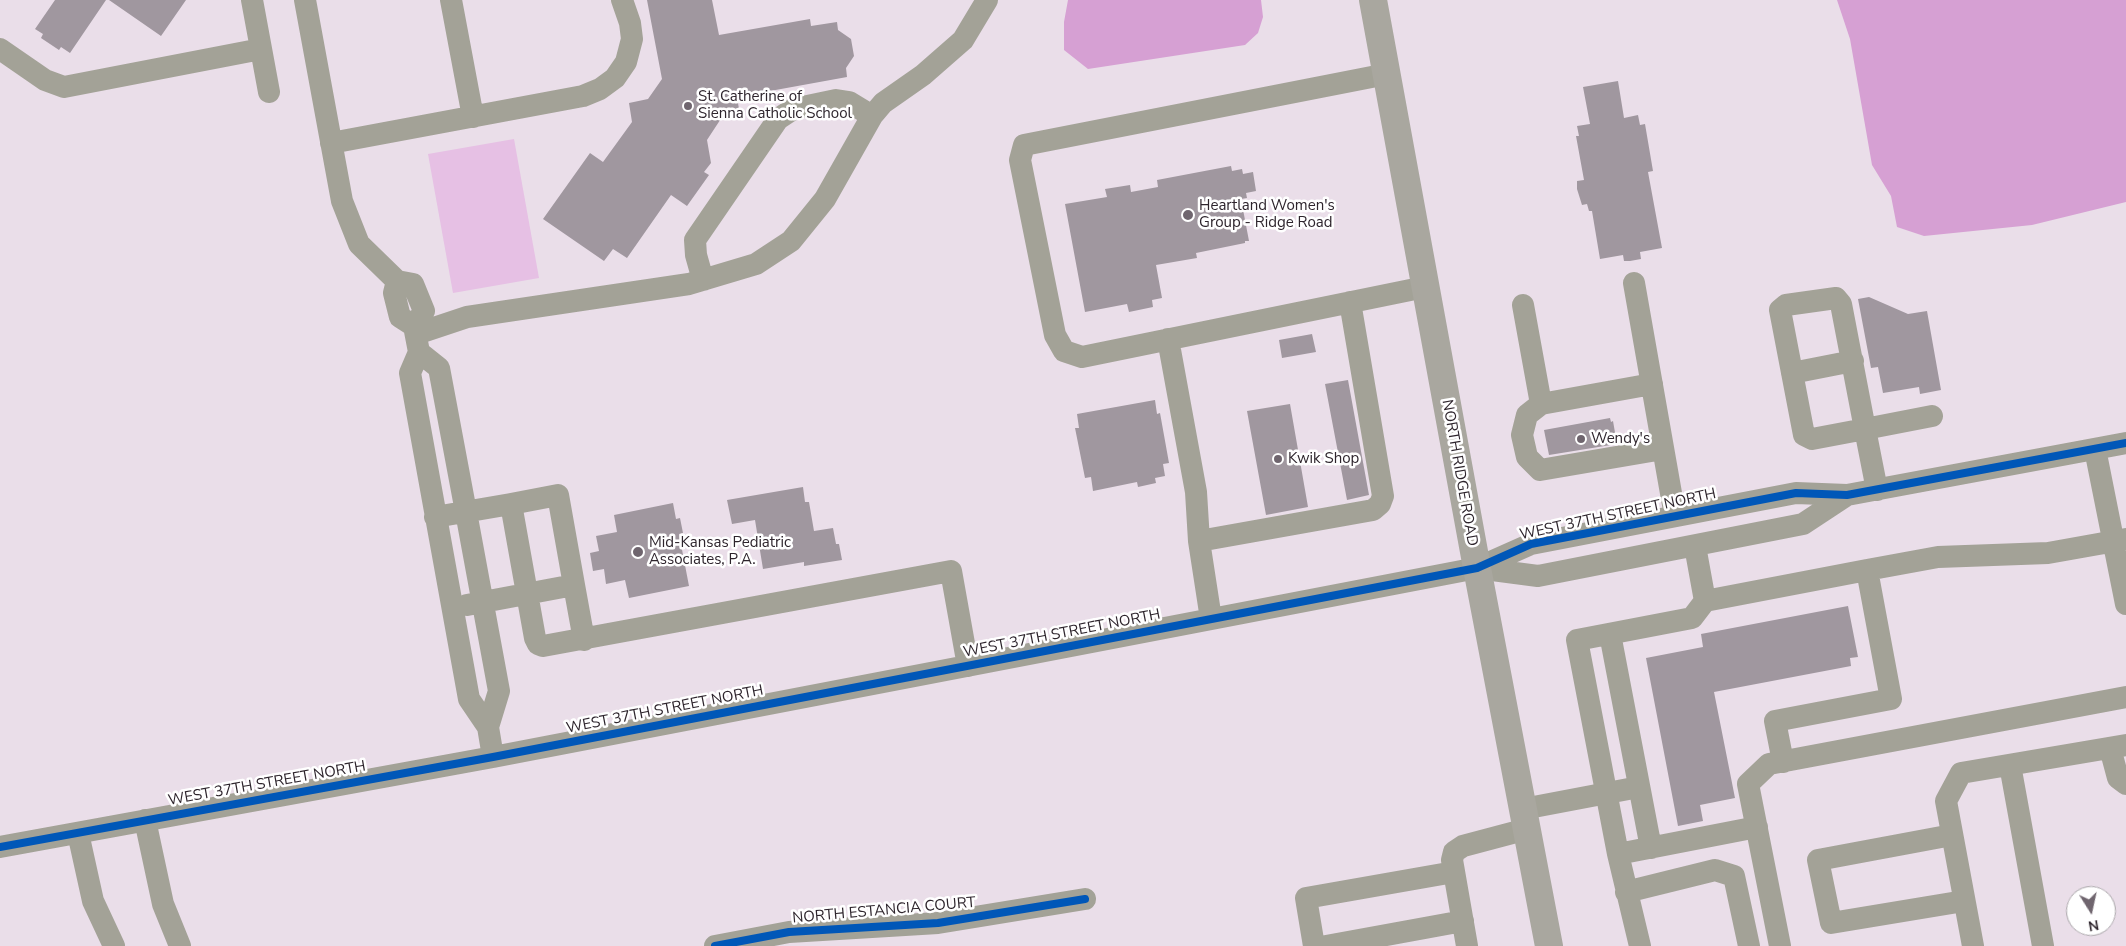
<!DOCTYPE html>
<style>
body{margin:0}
#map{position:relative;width:2126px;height:946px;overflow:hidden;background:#eadee9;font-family:"Nunito Sans",sans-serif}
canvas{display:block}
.north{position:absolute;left:2066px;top:886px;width:50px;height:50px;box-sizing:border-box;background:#fff;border:1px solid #aba7ab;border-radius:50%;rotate:170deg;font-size:14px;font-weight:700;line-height:20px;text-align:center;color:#2d242c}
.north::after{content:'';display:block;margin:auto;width:18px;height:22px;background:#6f656e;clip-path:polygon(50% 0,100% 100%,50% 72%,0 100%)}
</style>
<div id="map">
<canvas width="2126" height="946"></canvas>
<div class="north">N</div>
</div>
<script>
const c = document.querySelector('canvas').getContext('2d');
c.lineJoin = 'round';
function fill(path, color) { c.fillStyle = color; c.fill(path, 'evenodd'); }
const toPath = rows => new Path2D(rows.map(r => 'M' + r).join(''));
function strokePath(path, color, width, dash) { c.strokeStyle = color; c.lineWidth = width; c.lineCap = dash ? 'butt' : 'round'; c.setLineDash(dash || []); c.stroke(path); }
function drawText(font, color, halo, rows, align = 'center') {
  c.font = font + ' "Nunito Sans",sans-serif'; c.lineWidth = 5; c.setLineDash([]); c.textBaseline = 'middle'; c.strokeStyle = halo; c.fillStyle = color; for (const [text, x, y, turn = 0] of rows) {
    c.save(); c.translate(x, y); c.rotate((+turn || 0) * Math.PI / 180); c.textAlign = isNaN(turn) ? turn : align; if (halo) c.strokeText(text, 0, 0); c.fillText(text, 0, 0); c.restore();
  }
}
const green = toPath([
 [514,139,539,278,453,293,428,154]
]);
const water = toPath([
 [1068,0,1261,0,1263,17,1258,33,1245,45,1088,69,1064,50,1064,22],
 [1837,0,2126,0,2126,202,2032,225,1924,236,1897,227,1891,196,1872,165,1850,39]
]);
const building = toPath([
 [55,0,106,0,70,53,61,47,59,50,41,38,43,34,35,29],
 [109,0,186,0,161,36],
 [647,0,712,0,719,35,810,19,811,26,837,22,838,30,851,39,854,56,846,68,847,77,737,97,739,109,726,111,707,140,711,163,704,172,709,175,687,206,671,195,627,258,613,249,604,261,543,219,590,153,603,162,632,122,629,103,648,99,662,79],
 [1618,81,1624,118,1638,115,1640,125,1645,124,1653,171,1648,172,1662,248,1640,252,1641,259,1630,261,1624,261,1623,255,1600,259,1592,211,1589,211,1587,204,1582,205,1577,189,1577,181,1584,180,1576,136,1579,136,1577,126,1590,124,1583,87],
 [1231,166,1232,171,1242,169,1243,174,1253,172,1256,191,1246,193,1247,198,1241,199,1249,241,1245,241,1245,243,1196,253,1197,258,1156,265,1162,298,1152,300,1153,307,1129,312,1127,304,1085,312,1065,204,1107,197,1105,189,1130,185,1131,192,1158,187,1157,180],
 [1869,297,1908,314,1927,311,1941,390,1920,394,1919,387,1883,393,1878,367,1871,368,1858,299],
 [1312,334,1316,352,1282,358,1279,340],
 [1348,380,1369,495,1347,500,1325,384],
 [1155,400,1157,414,1160,413,1169,463,1163,464,1165,476,1155,478,1156,483,1138,487,1137,482,1093,491,1091,477,1085,478,1075,428,1079,428,1077,414],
 [1290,404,1308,507,1266,515,1247,411],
 [1610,418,1611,422,1613,421,1617,444,1549,455,1544,430],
 [803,487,805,502,809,502,814,531,833,528,836,544,839,544,842,560,804,566,804,562,763,569,755,520,732,524,727,500],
 [673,503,676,519,680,518,683,533,679,534,689,586,629,598,625,580,606,584,604,569,593,571,590,553,599,551,596,536,617,532,614,515],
 [1848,606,1858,657,1850,658,1851,666,1714,692,1735,798,1700,805,1703,821,1678,826,1646,658,1703,647,1701,634]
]);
const minor = toPath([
 [252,0,269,92],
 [305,0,342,201,359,244,397,281,413,284,424,311,414,326,419,352,410,373,469,699,488,727,493,757],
 [451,0,473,117],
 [0,49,45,80,64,87,261,49],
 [1387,74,1024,145,1020,160,1055,335,1064,351,1082,357,1425,287],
 [331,143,583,96,600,89,615,78,626,62,632,39,630,23,622,0],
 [703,280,696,255,695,240,778,119,793,109,836,100,849,102,872,116],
 [397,281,394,293,400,317,414,326],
 [1634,283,1675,516],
 [1523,305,1541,404,1652,384],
 [416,334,467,317,689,284,756,264,791,241,825,199,872,116,883,103,923,75,963,40,987,0],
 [1168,339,1196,492,1199,541,1211,619],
 [419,352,439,368,466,512,499,691,488,727],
 [1792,373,1853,361],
 [1541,404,1527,415,1522,435,1527,457,1540,470,1663,449],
 [2095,449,2126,604],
 [1877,490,1865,429,1841,304,1836,298,1786,305,1780,310,1804,435,1812,439,1865,429,1932,416],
 [511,504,558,495,574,585],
 [435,517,511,504,535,638,538,644,543,646,951,571,968,666],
 [1199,541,1373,510,1380,504,1383,496,1350,302],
 [1695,546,1705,601],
 [1477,568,1538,576,1803,524,1847,495],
 [1867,570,1938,557,2048,553,2126,539],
 [467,605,574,585,584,640],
 [1610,634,1651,848],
 [2110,748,2118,778,2126,784],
 [2010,765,2043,946],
 [1523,809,1639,787],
 [145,820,163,904,180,946],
 [1757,827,1618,854,1577,640,1692,618,1705,601,1867,570,1891,699,1775,721,1783,762],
 [78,833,93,901,114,946],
 [1952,835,1818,860,1831,923,1964,901],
 [0,847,493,757,1477,568,1531,544,1796,493,1847,495,2126,443],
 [1618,854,1640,946],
 [1626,892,1715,870,1734,876,1749,946],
 [715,946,789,932,938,923,1085,899],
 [1314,946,1306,898,1454,872],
 [1326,946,1463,921],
 [1467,946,1452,860,1454,852,1463,846,1527,829],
 [1780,946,1748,784,1769,764,2126,697],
 [1973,946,1946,801,1961,773,2126,745]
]);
const major = toPath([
 [1373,0,1477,568,1549,946]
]);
const cycleway = toPath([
 [0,847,493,757,1477,568,1531,544,1796,493,1847,495,2126,443],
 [715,946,789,932,938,923,1085,899]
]);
const markers = [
 [688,106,5,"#6f656e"],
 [1188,215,6,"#6f656e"],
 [1581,439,5,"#6f656e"],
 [1278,459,5,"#6f656e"],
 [638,552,6,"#6f656e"]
];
const poiNames = [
 ["St. Catherine of",698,97],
 ["Sienna Catholic School",698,114],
 ["Heartland Women's",1199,206],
 ["Group - Ridge Road",1199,223],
 ["Wendy's",1591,439],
 ["Kwik Shop",1288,459],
 ["Mid-Kansas Pediatric",649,543],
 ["Associates, P.A.",649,560]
];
const streetNames = [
 ["NORTH RIDGE ROAD",1459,473,80],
 ["WEST 37TH STREET NORTH",1618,515,-12],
 ["WEST 37TH STREET NORTH",1062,634,-11],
 ["WEST 37TH STREET NORTH",665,710,-11],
 ["WEST 37TH STREET NORTH",267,784,-10],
 ["NORTH ESTANCIA COURT",884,911,-5]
];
fill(green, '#e6c0e4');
fill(water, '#d6a0d3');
fill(building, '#a0979f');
strokePath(minor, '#a3a297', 22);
strokePath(major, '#a9a79f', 28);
strokePath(cycleway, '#0057b8', 8);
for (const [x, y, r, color] of markers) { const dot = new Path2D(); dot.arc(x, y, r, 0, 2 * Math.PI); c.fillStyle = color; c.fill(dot); strokePath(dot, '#fff', 2); }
drawText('15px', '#2d242c', '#fff', poiNames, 'left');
drawText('15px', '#2d242c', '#fff', streetNames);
</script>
